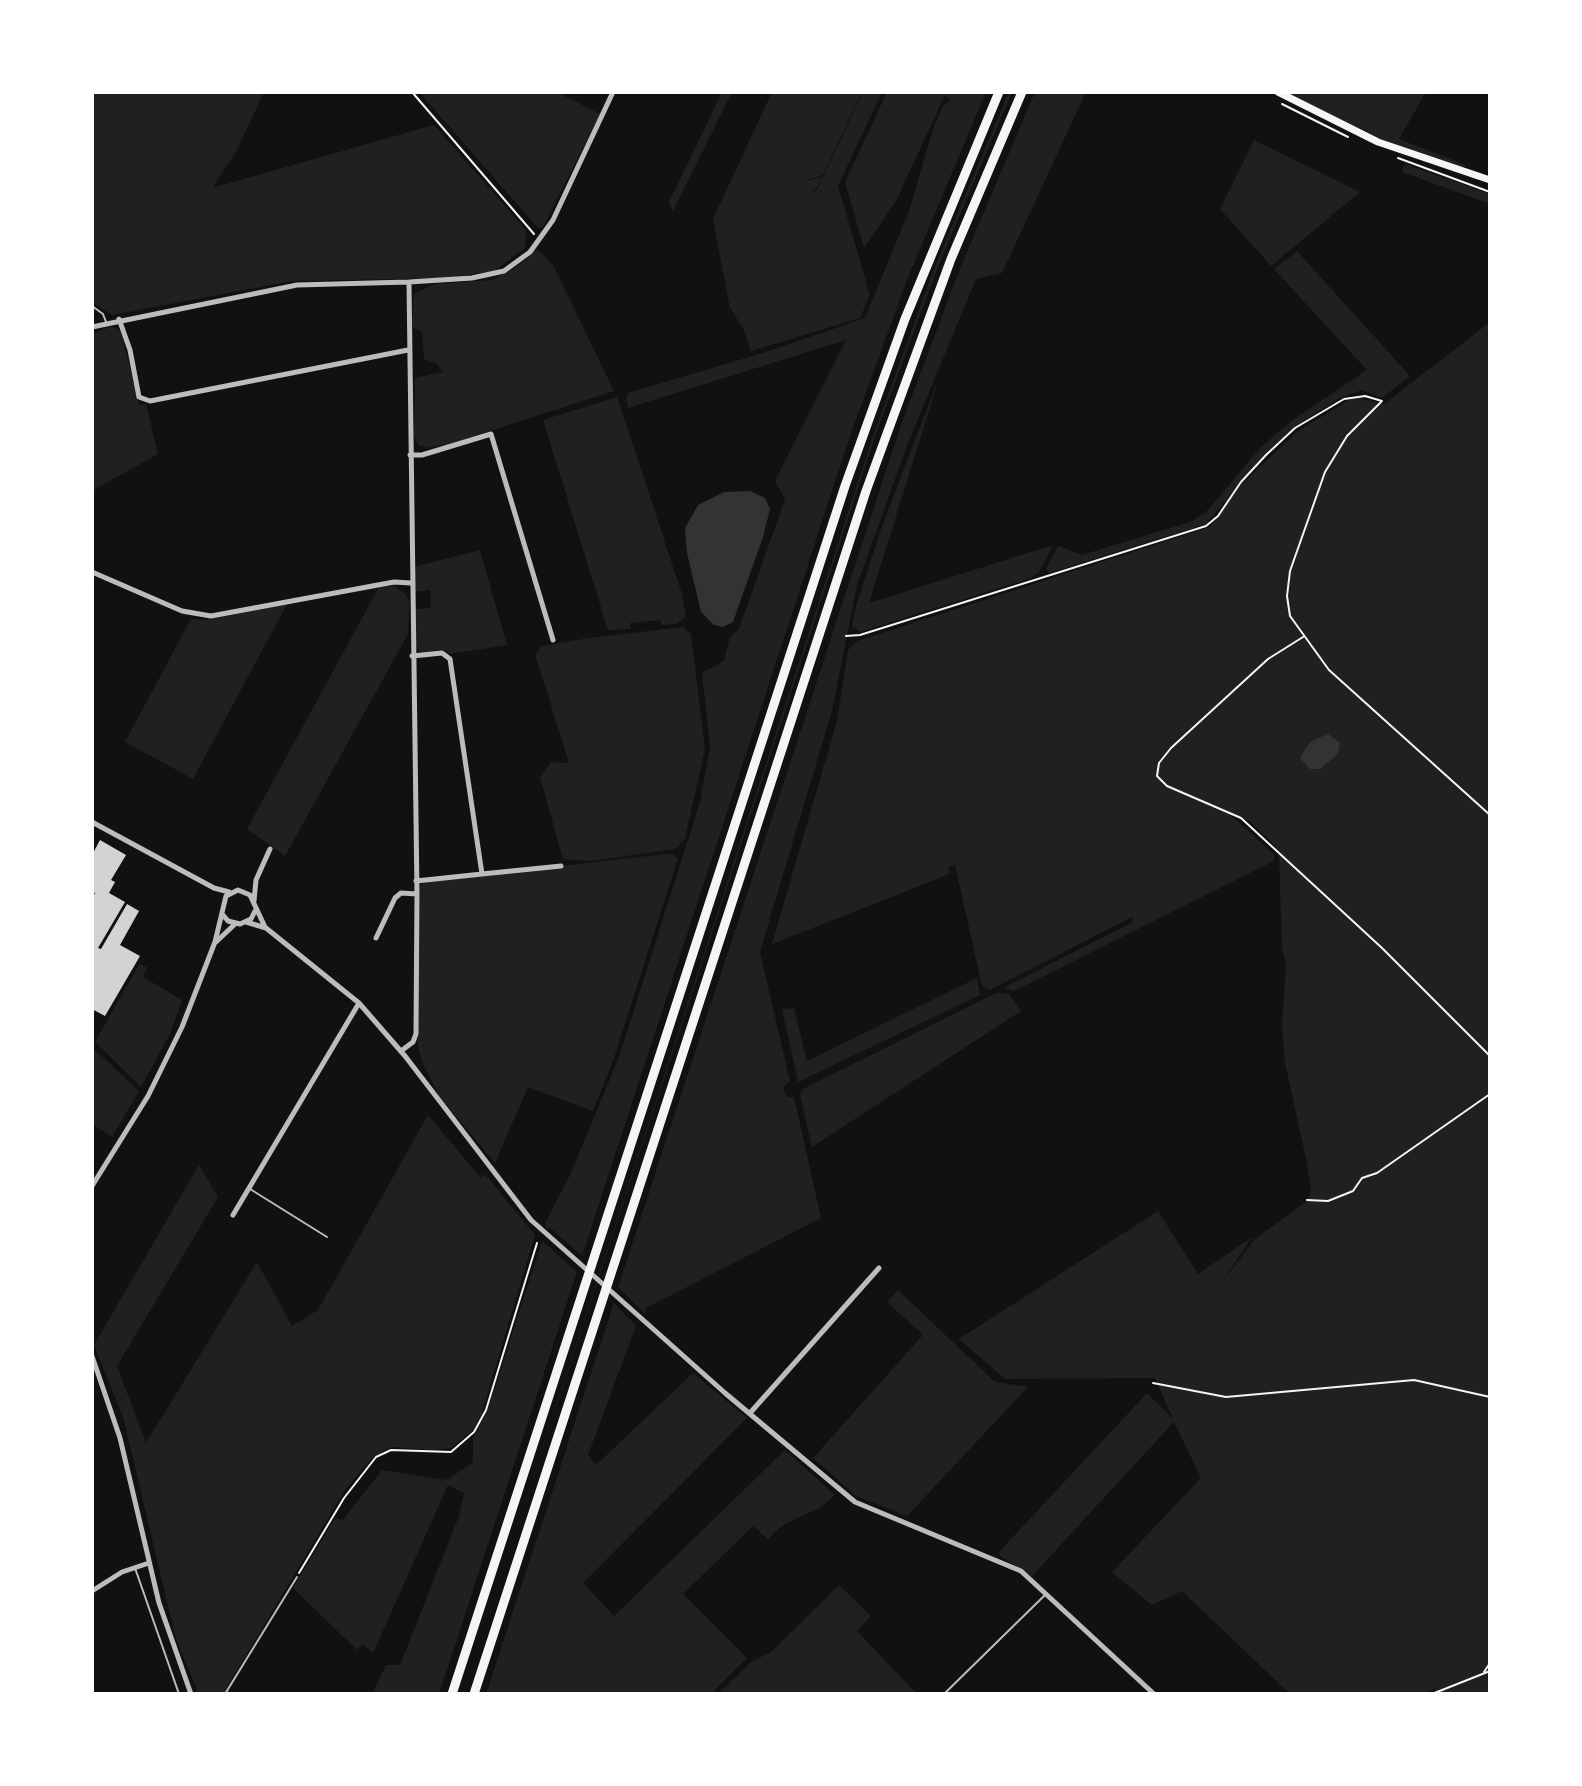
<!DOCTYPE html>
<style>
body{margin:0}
#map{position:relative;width:1582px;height:1786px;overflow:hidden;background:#111;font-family:"DejaVu Sans",sans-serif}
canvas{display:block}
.frame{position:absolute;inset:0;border:94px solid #fff;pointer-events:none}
</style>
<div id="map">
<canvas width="1582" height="1786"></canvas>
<div class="frame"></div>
</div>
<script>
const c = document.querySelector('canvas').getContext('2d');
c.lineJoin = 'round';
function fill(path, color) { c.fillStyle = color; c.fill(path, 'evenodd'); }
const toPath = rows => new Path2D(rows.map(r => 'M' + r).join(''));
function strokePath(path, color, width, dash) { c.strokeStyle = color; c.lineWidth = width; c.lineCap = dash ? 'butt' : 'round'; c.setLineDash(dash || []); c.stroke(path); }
const green = toPath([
 [92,92,264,92,237,150,212,188,434,125,526,230,525,248,495,271,443,278,292,281,112,315,92,302],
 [419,92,557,92,600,114,543,227,538,228],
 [722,92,732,92,673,211,669,202],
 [772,92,862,92,823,175,797,183,822,177,816,189,807,194,817,190,863,92,882,92,838,186,870,295,860,318,751,351,743,328,730,308,713,219],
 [887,92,986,92,907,280,850,436,582,1256,550,1228,547,1230,545,1223,570,1175,619,1057,700,802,710,747,702,673,724,661,730,637,739,629,785,499,775,481,846,340,628,408,626,398,628,393,766,352,865,318,909,211,933,129,943,105,951,100,945,95,896,201,864,248,845,182],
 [1009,92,1012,92,938,267,877,431,462,1694,875,430,935,266],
 [1035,92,1086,92,1002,273,976,279,908,443,857,585,832,711,760,952,790,1081,783,1087,787,1097,794,1097,821,1218,646,1308,645,1314,618,1287,902,422,961,266],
 [1285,92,1426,92,1399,139,1466,165,1461,168,1396,146],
 [1254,140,1360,192,1271,266,1220,209],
 [1405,164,1490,194,1490,204,1402,172],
 [537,249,553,265,614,391,449,444,426,448,418,445,414,435,415,378,443,372,437,364,424,359,422,332,412,327,414,294,435,284,493,280,522,263],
 [1297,251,1410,376,1382,398,1362,390,1338,399,1296,426,1262,457,1206,524,1049,573,1046,569,1058,546,1082,555,1193,521,1208,510,1261,447,1294,419,1367,370,1274,269],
 [1490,322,1490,1694,1434,1694,1435,1689,1422,1694,1290,1694,1182,1591,1152,1605,1112,1572,1201,1478,1174,1422,1032,1576,1000,1556,999,1552,1147,1393,1173,1419,1155,1378,1005,1379,959,1339,1158,1211,1198,1274,1252,1237,1223,1281,1255,1239,1307,1201,1311,1192,1307,1163,1285,1063,1282,1024,1286,964,1282,947,1279,855,1276,847,1251,822,1226,811,1274,854,1274,861,1014,991,1003,988,1133,922,1132,917,990,990,982,986,955,865,948,867,950,874,772,944,837,721,848,650,857,641,1210,527,1241,485,1298,431,1354,397,1384,404],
 [110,327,117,328,122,336,139,405,146,404,158,454,92,491,92,334],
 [940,375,869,603,1053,545,1039,572,1031,578,860,632,852,626,856,606,881,529],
 [617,397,682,594,686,617,676,624,662,625,660,620,630,623,631,629,608,630,543,420],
 [480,550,507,645,449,654,445,650,421,652,415,647,415,609,431,608,430,590,414,592,413,567],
 [394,586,406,594,409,602,408,634,285,856,247,829,379,587],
 [287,604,193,779,125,742,191,619,206,620],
 [683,627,691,634,705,749,685,839,675,849,591,861,563,859,540,777,551,762,569,763,535,654,542,646,589,638],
 [665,854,673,854,678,859,613,1061,593,1111,528,1087,495,1163,440,1097,422,1062,418,1046,420,886,422,883,448,879],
 [140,963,147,968,143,977,182,1000,170,1034,141,1087,95,1042],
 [977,978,980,995,798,1082,782,1009,794,1008,807,1061],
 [996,993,1009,994,1021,1011,812,1147,800,1095,803,1089],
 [92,1047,139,1091,112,1137,92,1124],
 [428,1115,481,1178,485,1174,535,1235,481,1416,472,1431,451,1448,433,1450,391,1447,373,1457,345,1490,223,1694,199,1694,176,1639,123,1417,94,1345,199,1165,218,1197,117,1366,146,1443,257,1262,292,1326,318,1310],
 [542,1241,577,1272,439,1694,372,1694,386,1665,400,1665,459,1516,464,1493,448,1485,373,1653,362,1644,357,1650,293,1588,335,1518,343,1520,382,1470,447,1480,473,1462,473,1438,488,1409],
 [898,1290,995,1382,1028,1387,907,1516,856,1496,813,1458,923,1335,887,1302],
 [614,1303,636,1326,588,1455,596,1465,693,1373,747,1418,583,1583,614,1616,785,1450,835,1495,821,1507,783,1525,768,1539,753,1526,683,1594,747,1658,711,1694,486,1694],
 [839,1585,871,1616,857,1631,917,1694,718,1694,751,1662,771,1652]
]);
const water = toPath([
 [750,491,765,498,770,509,763,537,733,622,723,627,714,625,701,612,687,553,685,528,698,505,724,492],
 [1328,734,1340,743,1338,754,1320,769,1310,769,1300,758,1310,742]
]);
const building = toPath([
 [100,840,126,855,111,880,115,882,109,893,125,902,98,948,101,949,127,904,139,911,120,945,140,956,105,1016,92,1009,92,898,95,893,92,891,92,855]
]);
const path = toPath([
 [412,92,534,234],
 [1282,104,1348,137],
 [1398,158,1490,192],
 [1381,402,1347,436,1325,472,1290,571,1287,596,1290,616,1329,670,1490,815],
 [846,636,860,635,1206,526,1218,516,1241,482,1266,455,1295,428,1344,399,1365,396,1382,401],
 [1303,637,1268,659,1171,748,1159,763,1157,776,1167,786,1241,818,1382,948,1490,1056],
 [1307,1200,1328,1201,1353,1191,1362,1178,1377,1173,1490,1094],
 [1153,1383,1226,1397,1414,1380,1490,1397],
 [299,1573,344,1498,376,1457,391,1450,451,1452,474,1432,486,1410,537,1243],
 [1484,1672,1490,1663],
 [1432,1694,1490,1671]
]);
const service = toPath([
 [92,306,103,314,106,322],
 [250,1189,327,1237],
 [135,1568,179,1694],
 [225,1694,297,1577],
 [944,1694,1045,1595]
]);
const minor = toPath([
 [119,319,130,350,139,397,150,401,408,350],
 [92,327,297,285,409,282,472,278,504,271,530,252,553,220,613,92],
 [410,455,422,455,491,434,553,640],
 [92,572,182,611,211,616,394,582,411,583],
 [412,656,442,653,450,659,482,874,416,881],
 [92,822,214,888,229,892],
 [482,874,561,866],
 [254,901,256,880,270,849],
 [223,915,228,921,240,924,251,919,255,911],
 [246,922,266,928,359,1003,405,1056,531,1220,725,1393,855,1502,1021,1571,1154,1694],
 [376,938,395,898,401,893,417,894],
 [216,942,235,924],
 [401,1051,413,1042,416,1034,417,894,409,282],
 [92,1186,148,1096,182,1027,215,942,226,896,238,890,250,895,265,927],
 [233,1215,359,1003],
 [92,1356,120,1438,159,1603,191,1694],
 [750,1413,879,1268],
 [92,1591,122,1572,149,1563]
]);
const secondary = toPath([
 [1278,92,1378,142,1490,180]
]);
const motorway = toPath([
 [452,1694,845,486,905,319,999,92],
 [474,1694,866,491,951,259,1022,92]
]);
fill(green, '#202020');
fill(water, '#333');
fill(building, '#d3d3d3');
strokePath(path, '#f5f5f5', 2);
strokePath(service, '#bcbcbc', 2);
strokePath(minor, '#bcbcbc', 5);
strokePath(secondary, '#f5f5f5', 7);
strokePath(motorway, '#f5f5f5', 9);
</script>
